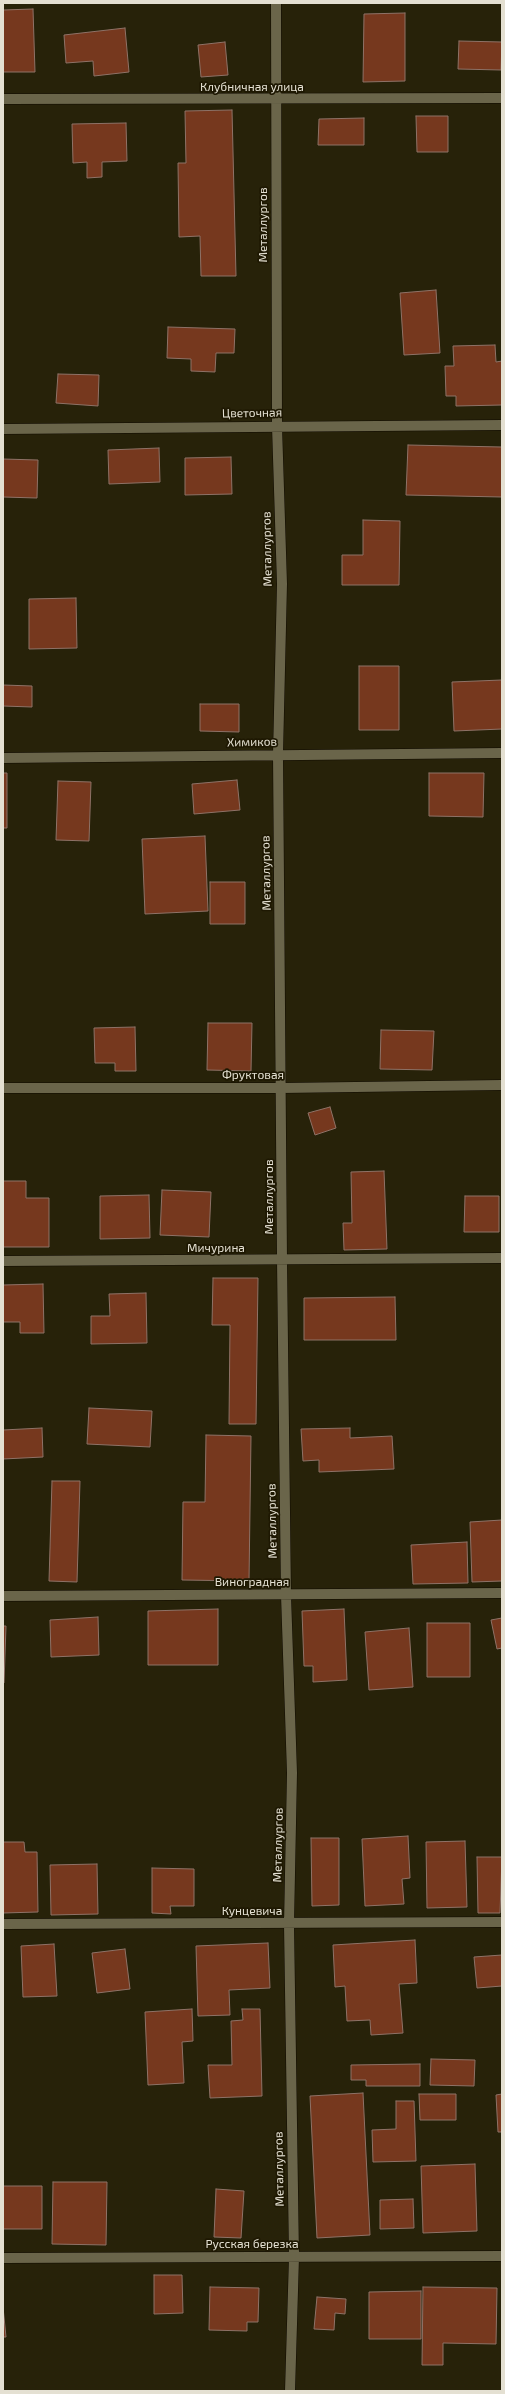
<!DOCTYPE html>
<meta charset="utf-8">
<style>
body{margin:0}
#map{position:relative;width:505px;height:2394px;overflow:hidden;background:#272209;font-family:"Exo 2",sans-serif}
canvas{display:block}
.frame{position:absolute;inset:0;border:4px solid #e4e0d2;pointer-events:none}
</style>
<div id="map">
<canvas width="505" height="2394"></canvas>
<div class="frame"></div>
</div>
<script>
const c = document.querySelector('canvas').getContext('2d');
c.lineJoin = 'round';
function fill(path, color) { c.fillStyle = color; c.fill(path, 'evenodd'); }
const toPath = rows => new Path2D(rows.map(r => 'M' + r).join(''));
function strokePath(path, color, width, dash) { c.strokeStyle = color; c.lineWidth = width; c.lineCap = dash ? 'butt' : 'round'; c.setLineDash(dash || []); c.stroke(path); }
function drawText(font, color, halo, rows, align = 'center') {
  c.font = font + ' "Exo 2",sans-serif'; c.lineWidth = 3.5; c.setLineDash([]); c.textBaseline = 'middle'; c.strokeStyle = halo; c.fillStyle = color; for (const [text, x, y, turn = 0] of rows) {
    c.save(); c.translate(x, y); c.rotate((+turn || 0) * Math.PI / 180); c.textAlign = isNaN(turn) ? turn : align; if (halo) c.strokeText(text, 0, 0); c.fillText(text, 0, 0); c.restore();
  }
}
const building = toPath([
 [33,9,35,72,3,72,3,10,33,9],
 [405,13,405,81,363,82,364,14,405,13],
 [125,28,129,72,94,76,93,61,66,63,64,35,125,28],
 [459,41,502,42,501,70,458,69,459,41],
 [225,42,228,75,201,77,198,45,225,42],
 [232,110,236,276,201,276,200,236,179,237,178,163,186,163,185,111,232,110],
 [416,116,448,116,448,152,417,152,416,116],
 [364,118,364,145,318,145,319,119,364,118],
 [126,123,127,161,102,162,102,177,87,178,87,162,73,163,72,124,126,123],
 [436,290,440,353,404,355,400,293,436,290],
 [168,327,235,329,234,353,216,353,215,372,191,371,191,359,167,358,168,327],
 [495,345,496,362,502,361,502,405,456,406,456,396,446,396,445,366,454,366,453,346,495,345],
 [58,374,99,375,98,406,56,403,58,374],
 [408,445,502,447,502,497,406,495,408,445],
 [159,448,160,482,109,484,108,450,159,448],
 [231,457,232,494,185,495,185,458,231,457],
 [3,459,38,460,37,498,3,497,3,459],
 [363,520,400,521,399,585,342,585,342,555,363,555,363,520],
 [76,598,77,648,29,649,29,599,76,598],
 [359,666,399,666,399,730,359,730,359,666],
 [502,680,502,729,454,731,452,682,502,680],
 [3,685,32,686,32,707,3,706,3,685],
 [200,704,239,704,239,732,200,731,200,704],
 [3,773,7,773,7,828,3,828,3,773],
 [429,773,484,773,483,817,429,816,429,773],
 [237,780,240,810,194,814,192,784,237,780],
 [58,781,91,782,89,841,56,840,58,781],
 [205,836,208,911,145,914,142,839,205,836],
 [210,882,245,882,245,924,210,924,210,882],
 [208,1023,252,1023,251,1071,207,1070,208,1023],
 [135,1027,136,1071,115,1071,115,1063,95,1063,94,1028,135,1027],
 [381,1030,434,1031,432,1070,380,1069,381,1030],
 [330,1107,336,1128,315,1135,308,1113,330,1107],
 [384,1171,387,1249,344,1250,343,1223,352,1223,351,1172,384,1171],
 [3,1181,26,1181,26,1198,49,1198,49,1247,3,1247,3,1181],
 [162,1190,211,1192,209,1237,160,1235,162,1190],
 [149,1195,150,1238,100,1239,100,1196,149,1195],
 [465,1196,499,1196,499,1232,464,1232,465,1196],
 [213,1278,258,1278,256,1424,229,1424,230,1325,212,1325,213,1278],
 [43,1284,44,1333,20,1333,20,1322,3,1322,3,1285,43,1284],
 [146,1293,147,1343,91,1344,91,1316,110,1316,109,1294,146,1293],
 [395,1297,396,1340,304,1340,304,1298,395,1297],
 [89,1408,152,1411,150,1447,87,1444,89,1408],
 [42,1428,43,1457,3,1459,3,1430,42,1428],
 [350,1428,350,1438,392,1436,394,1469,319,1472,319,1460,303,1461,301,1429,350,1428],
 [206,1435,251,1436,249,1581,182,1580,183,1502,205,1502,206,1435],
 [52,1481,80,1481,77,1582,49,1581,52,1481],
 [502,1520,502,1581,472,1582,470,1522,502,1520],
 [467,1542,468,1583,413,1584,411,1545,467,1542],
 [218,1609,218,1665,148,1665,148,1611,218,1609],
 [344,1609,347,1680,313,1682,313,1666,304,1666,302,1611,344,1609],
 [98,1617,99,1655,51,1657,50,1620,98,1617],
 [502,1618,502,1648,497,1649,491,1620,502,1618],
 [427,1623,470,1623,470,1677,427,1677,427,1623],
 [3,1626,6,1626,4,1683,3,1683,3,1626],
 [409,1628,413,1687,369,1690,365,1632,409,1628],
 [408,1836,410,1878,402,1879,404,1904,365,1906,362,1839,408,1836],
 [311,1838,339,1838,339,1905,312,1906,311,1838],
 [465,1841,467,1907,427,1908,426,1842,465,1841],
 [3,1842,24,1842,25,1852,37,1852,38,1912,3,1913,3,1842],
 [477,1857,502,1857,500,1913,478,1913,477,1857],
 [97,1864,98,1914,51,1915,50,1865,97,1864],
 [152,1868,194,1869,194,1906,170,1906,171,1914,152,1913,152,1868],
 [415,1940,417,1983,399,1984,403,2033,371,2035,370,2020,347,2021,345,1986,335,1987,333,1945,415,1940],
 [268,1943,270,1988,229,1990,230,2015,198,2016,196,1946,268,1943],
 [54,1944,57,1996,23,1997,21,1946,54,1944],
 [125,1949,130,1989,97,1993,92,1953,125,1949],
 [502,1955,502,1986,477,1988,474,1957,502,1955],
 [192,2009,193,2041,182,2042,184,2083,148,2085,145,2012,192,2009],
 [242,2009,260,2009,262,2096,210,2098,208,2065,232,2065,231,2021,243,2020,242,2009],
 [431,2059,475,2060,474,2086,430,2085,431,2059],
 [420,2064,420,2086,366,2086,366,2080,351,2080,351,2065,420,2064],
 [363,2093,370,2235,317,2238,310,2096,363,2093],
 [419,2094,456,2094,456,2120,420,2120,419,2094],
 [502,2094,502,2132,498,2132,496,2095,502,2094],
 [396,2101,414,2101,416,2161,373,2162,372,2130,396,2129,396,2101],
 [475,2164,477,2231,423,2233,421,2166,475,2164],
 [53,2182,107,2182,106,2245,52,2244,53,2182],
 [3,2186,42,2186,42,2229,3,2229,3,2186],
 [216,2189,244,2191,241,2238,214,2237,216,2189],
 [413,2199,414,2228,380,2229,380,2200,413,2199],
 [154,2275,182,2275,183,2313,154,2314,154,2275],
 [210,2287,259,2288,258,2322,247,2322,247,2331,209,2330,210,2287],
 [423,2287,497,2288,496,2344,443,2343,443,2365,422,2365,423,2287],
 [421,2291,421,2339,369,2339,369,2292,421,2291],
 [317,2297,346,2299,345,2314,335,2313,334,2330,314,2329,317,2297],
 [3,2307,6,2337,3,2337,3,2307]
]);
const minor = toPath([
 [276,3,277,426,282,584,278,754,282,1260,286,1595,292,1773,289,1924,294,2257,290,2391],
 [3,99,502,98],
 [3,429,502,425],
 [3,758,502,753],
 [3,1088,282,1088,502,1085],
 [3,1261,502,1258],
 [3,1596,502,1593],
 [3,1924,502,1922],
 [3,2258,502,2256]
]);
const streetNames = [
 ["Клубничная улица",252,87],
 ["Металлургов",263,225,-90],
 ["Цветочная",252,413,-1],
 ["Металлургов",267,549,-91],
 ["Химиков",252,742,-1],
 ["Металлургов",266,873,-91],
 ["Фруктовая",253,1075],
 ["Металлургов",269,1197,-90],
 ["Мичурина",216,1248],
 ["Металлургов",272,1521,-91],
 ["Виноградная",252,1582],
 ["Металлургов",278,1845,-89],
 ["Кунцевича",252,1911],
 ["Металлургов",279,2169,-91],
 ["Русская березка",252,2244]
];
fill(building, '#76381e');
strokePath(building, '#8e7267', 1);
strokePath(minor, '#100b00', 11);
strokePath(minor, '#6a654a', 10);
drawText('12px', '#e4e0d2', '#1e1802', streetNames);
</script>
